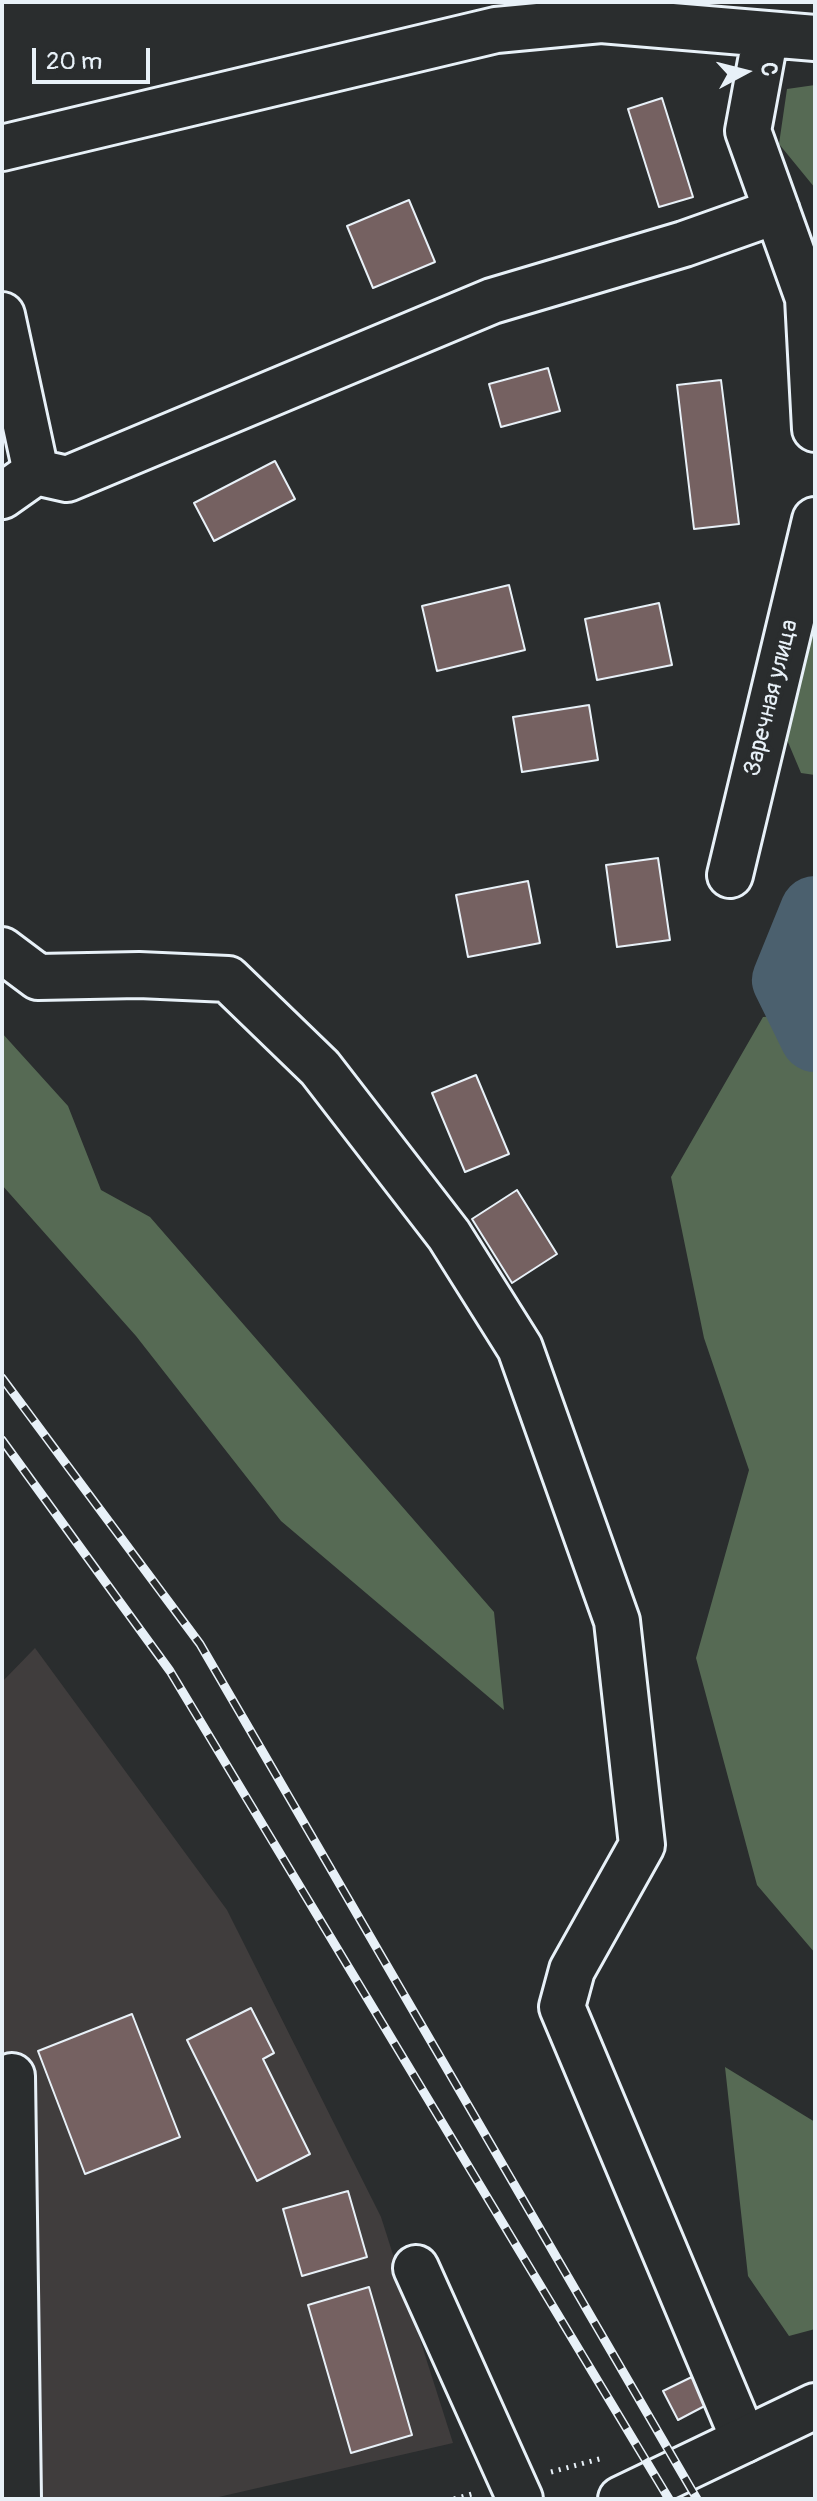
<!DOCTYPE html>
<meta charset="utf-8">
<style>
body{margin:0}
#map{position:relative;width:817px;height:2501px;overflow:hidden;background:#2a2d2e;font-family:Pangolin,sans-serif}
canvas{display:block}
.frame{position:absolute;inset:0;border:4px solid #e8f1f8;pointer-events:none}
.north{position:absolute;left:705px;top:32px;width:80px;height:80px;-webkit-text-stroke:6px #2a2d2e;paint-order:stroke;rotate:83deg;font-size:22px;font-weight:700;line-height:32px;text-align:center;color:#e8f1f8}
.north::after{content:'';display:block;margin:auto;width:28px;height:36px;background:#e8f1f8;clip-path:polygon(50% 0,100% 100%,50% 72%,0 100%)}
.scale{position:absolute;left:32px;top:48px;width:118px;height:36px;box-sizing:border-box;border:4px solid #e8f1f8;border-top:0;padding-left:10px;font-size:24px;line-height:28px;white-space:nowrap;color:#e8f1f8;-webkit-text-stroke:6px #2a2d2e;paint-order:stroke}
</style>
<div id="map">
<canvas width="817" height="2501"></canvas>
<div class="frame"></div>
<div class="north">С</div>
<div class="scale">20 m</div>
</div>
<script>
const c = document.querySelector('canvas').getContext('2d');
c.lineJoin = 'round';
function fill(path, color) { c.fillStyle = color; c.fill(path, 'evenodd'); }
const toPath = rows => new Path2D(rows.map(r => 'M' + r).join(''));
function strokePath(path, color, width, dash) { c.strokeStyle = color; c.lineWidth = width; c.lineCap = dash ? 'butt' : 'round'; c.setLineDash(dash || []); c.stroke(path); }
function drawText(font, color, halo, rows, align = 'center') {
  c.font = font + ' Pangolin,sans-serif'; c.lineWidth = 8; c.setLineDash([]); c.textBaseline = 'middle'; c.strokeStyle = halo; c.fillStyle = color; for (const [text, x, y, turn = 0] of rows) {
    c.save(); c.translate(x, y); c.rotate((+turn || 0) * Math.PI / 180); c.textAlign = isNaN(turn) ? turn : align; if (halo) c.strokeText(text, 0, 0); c.fillText(text, 0, 0); c.restore();
  }
}
const built = toPath([
 [35,1648,227,1910,381,2217,453,2443,210,2499,2,2499,2,1682]
]);
const green = toPath([
 [815,85,815,188,779,144,787,89],
 [815,613,815,775,801,773,785,735],
 [815,1014,815,1953,757,1885,696,1658,749,1470,704,1338,671,1177,763,1017],
 [2,1033,68,1106,101,1190,150,1217,494,1612,504,1710,281,1521,136,1336,2,1185],
 [725,2067,815,2122,815,2329,789,2336,748,2276]
]);
const river = toPath([
 [815,911,787,980,815,1037]
]);
const building = toPath([
 [662,98,693,197,659,207,628,109,662,98],
 [409,200,435,262,373,288,347,226,409,200],
 [548,368,560,411,501,427,489,384,548,368],
 [721,380,739,524,694,529,677,385,721,380],
 [275,461,295,499,214,541,194,503,275,461],
 [509,585,525,650,437,671,422,606,509,585],
 [659,603,672,665,597,680,585,619,659,603],
 [589,705,598,760,522,772,513,717,589,705],
 [658,858,670,940,617,947,606,865,658,858],
 [528,881,540,943,468,957,456,895,528,881],
 [476,1075,509,1154,465,1172,432,1093,476,1075],
 [517,1190,557,1254,512,1283,472,1219,517,1190],
 [251,2008,274,2053,263,2059,310,2154,257,2181,187,2040,251,2008],
 [132,2014,180,2137,85,2174,38,2051,132,2014],
 [348,2191,367,2257,302,2276,283,2209,348,2191],
 [369,2287,412,2435,351,2453,308,2305,369,2287],
 [702,2372,716,2400,678,2420,663,2391,702,2372]
]);
const path = toPath([
 [551,2472,603,2458],
 [454,2499,472,2494]
]);
const minor = toPath([
 [766,34,748,131,808,298,815,429],
 [2,148,496,30,601,20,815,38],
 [2,315,36,472],
 [2,496,36,472,67,479,492,301,684,244,777,211],
 [730,875,815,520],
 [2,950,38,977,139,975,228,979,320,1068,449,1235,520,1348,617,1621,642,1845,572,1970,562,2007,744,2440],
 [12,2076,18,2499],
 [416,2268,520,2499]
]);
const major = toPath([
 [621,2499,815,2406]
]);
const rail = toPath([
 [2,1378,200,1644,697,2499],
 [2,1440,170,1671,669,2499]
]);
const streetNames = [
 ["Заречная улица",772,698,-76]
];
fill(built, '#403d3d');
fill(green, '#566a54');
strokePath(river, '#4b606e', 70);
fill(building, '#756161');
strokePath(building, '#e8f1f8', 2);
strokePath(minor, '#e8f1f8', 50);
strokePath(major, '#e8f1f8', 50);
strokePath(path, '#e8f1f8', 5, [2, 6]);
strokePath(minor, '#2a2d2e', 44);
strokePath(major, '#2a2d2e', 44);
strokePath(rail, '#e8f1f8', 9);
strokePath(rail, '#2a2d2e', 6, [18]);
drawText('24px', '#e8f1f8', '#2a2d2e', streetNames);
</script>
